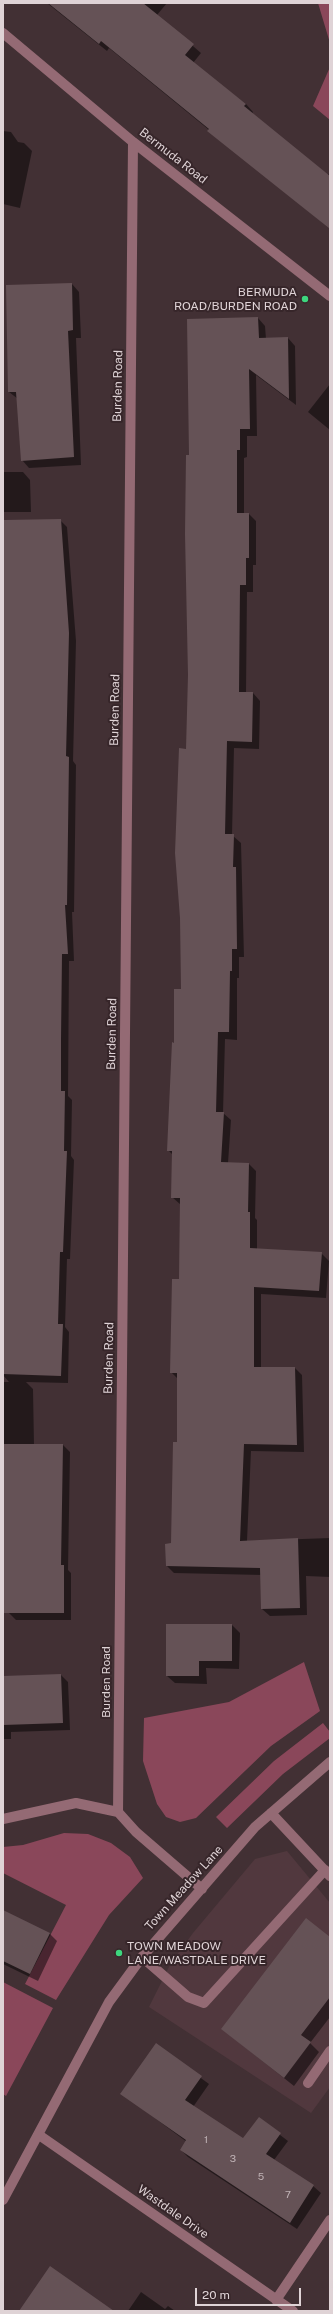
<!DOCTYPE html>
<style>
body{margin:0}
#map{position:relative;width:333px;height:2314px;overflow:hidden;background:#423034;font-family:"Public Sans",sans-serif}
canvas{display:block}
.frame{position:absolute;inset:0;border:4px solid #dfd3d6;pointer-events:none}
.scale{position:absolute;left:195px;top:2288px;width:106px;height:18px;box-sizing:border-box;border:2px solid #dfd3d6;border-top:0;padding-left:5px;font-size:12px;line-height:14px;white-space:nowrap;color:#dfd3d6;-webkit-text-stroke:3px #37262a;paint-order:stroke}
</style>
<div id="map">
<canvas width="333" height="2314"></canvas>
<div class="frame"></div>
<div class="scale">20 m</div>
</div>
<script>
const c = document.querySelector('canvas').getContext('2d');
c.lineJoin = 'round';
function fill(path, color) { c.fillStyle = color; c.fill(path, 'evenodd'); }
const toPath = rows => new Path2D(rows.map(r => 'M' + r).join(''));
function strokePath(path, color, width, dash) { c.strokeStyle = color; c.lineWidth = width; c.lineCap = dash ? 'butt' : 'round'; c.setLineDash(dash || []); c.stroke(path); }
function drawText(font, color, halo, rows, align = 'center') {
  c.font = font + ' "Public Sans",sans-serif'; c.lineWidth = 4; c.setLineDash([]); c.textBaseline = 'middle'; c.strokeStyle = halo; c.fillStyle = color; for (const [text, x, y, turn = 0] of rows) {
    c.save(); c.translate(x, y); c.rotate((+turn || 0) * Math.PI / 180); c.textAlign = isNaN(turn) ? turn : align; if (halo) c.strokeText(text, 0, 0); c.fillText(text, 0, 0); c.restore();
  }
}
const built = toPath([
 [287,1851,330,1903,330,2087,311,2113,149,2007,171,1963,193,1933,255,1859]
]);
const green = toPath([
 [318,3,330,3,330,43],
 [330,67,330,120,313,106],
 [304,1662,320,1711,271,1746,196,1818,180,1822,166,1817,157,1804,143,1761,144,1718,229,1702],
 [323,1723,330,1732,330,1738,283,1774,227,1828,216,1817,274,1761],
 [64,1833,88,1834,111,1843,130,1857,143,1878,109,1915,56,2000,25,1984,66,1905,3,1873,3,1847,23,1845],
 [3,1982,53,2008,6,2096,3,2094]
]);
const shadow = toPath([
 [47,3,167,3,157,15,201,53,193,63,246,104,253,112,252,114,328,175,330,172,330,229,109,48,107,51],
 [3,131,11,132,18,142,24,143,32,151,20,208,3,204],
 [72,284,79,292,81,338,76,338,81,465,29,468,22,460,18,399,9,392],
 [258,318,265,326,266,339,288,338,295,346,296,405,256,375,257,436,247,436,247,457,244,458,244,514,249,514,256,521,256,565,253,565,253,592,247,592,246,693,253,693,260,701,259,749,234,748,232,835,241,843,244,957,239,957,239,978,237,978,237,1040,225,1039,223,1113,231,1120,228,1163,249,1164,256,1171,255,1218,257,1220,257,1249,321,1253,329,1261,326,1298,261,1294,261,1368,295,1368,302,1375,304,1452,251,1451,247,1541,330,1538,330,1577,306,1576,307,1615,270,1616,262,1609,262,1575,174,1573,167,1566,172,1544,178,1443,178,1379,171,1372,180,1280,181,1205,172,1197,173,1155,168,1150,175,1044,182,990,189,675,190,456],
 [330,384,330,430,308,412],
 [3,472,23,472,30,480,31,512,3,512],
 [60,520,67,527,76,641,73,761,76,765,74,912,72,912,74,961,69,961,68,1096,72,1100,71,1156,74,1160,70,1259,67,1259,65,1327,69,1332,68,1383,26,1382,33,1389,34,1445,63,1445,70,1452,68,1570,71,1573,71,1620,16,1620,8,1612,3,1581,3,1382,9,1382,3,1375,3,904,5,904,3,579],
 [167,1625,232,1625,240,1633,239,1669,206,1668,207,1684,175,1683,167,1676],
 [61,1675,68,1682,70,1730,11,1732,11,1739,3,1739,3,1677],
 [3,1911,50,1934,57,1941,38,1981,3,1964],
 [330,1938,330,2017,310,2043,319,2052,294,2086,222,2029],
 [156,2045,209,2084,193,2107,244,2140,259,2119,288,2141,274,2160,313,2186,321,2193,297,2229,188,2157,181,2150,187,2142,121,2093],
 [141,2292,165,2309,168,2306,175,2311,128,2311]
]);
const building = toPath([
 [48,3,143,3,194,44,185,55,246,104,244,106,330,176,330,229,207,131,209,129,101,41,99,44],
 [72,283,73,330,68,331,74,457,21,461,16,392,8,392,6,285],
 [258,317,259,338,288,337,289,399,249,369,250,429,240,429,240,450,237,450,237,513,249,513,249,558,246,558,246,585,240,585,239,692,253,692,252,742,227,741,225,834,234,834,233,867,236,867,237,949,232,949,232,971,230,971,229,1032,218,1032,216,1112,224,1112,221,1162,249,1163,248,1212,250,1212,250,1248,322,1252,319,1291,254,1287,254,1367,295,1367,297,1445,244,1444,240,1541,298,1538,300,1608,261,1609,260,1568,166,1566,165,1544,171,1543,173,1442,177,1442,177,1373,170,1373,172,1279,179,1279,180,1198,171,1198,172,1151,167,1151,172,1042,174,1043,174,989,181,989,180,918,175,853,179,748,186,749,188,675,185,534,186,455,189,455,187,319],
 [61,519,69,633,66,756,69,757,67,905,65,905,68,954,62,954,61,1039,61,1091,65,1091,64,1151,67,1151,63,1252,60,1252,58,1324,63,1324,61,1376,3,1374,4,520],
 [3,1444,63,1444,61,1565,64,1565,64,1613,3,1613],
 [166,1624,232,1624,232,1661,199,1661,199,1676,166,1676],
 [61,1674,63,1723,3,1725,3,1676],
 [3,1910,50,1933,30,1974,3,1961],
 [306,1918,330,1937,330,1997,301,2035,311,2042,284,2078,221,2029],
 [156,2043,202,2076,185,2100,243,2138,259,2117,281,2133,266,2154,314,2185,290,2223,180,2150,186,2140,120,2094],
 [50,2266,114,2311,19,2311]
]);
const minor = toPath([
 [3,33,133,142,330,296],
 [133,142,118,1812,136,1832,202,1889],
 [271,1813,330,1876],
 [3,1819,76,1803,118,1812],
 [142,1957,188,1997,204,2003,325,1870],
 [308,2083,330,2051],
 [39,2135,293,2311],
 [3,2200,109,2002,142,1957,255,1827,330,1762],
 [276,2300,330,2220]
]);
const markers = [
 [305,299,4,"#3dd77e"],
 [119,1953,4,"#3dd77e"]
];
const numberNames = [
 ["1",206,2140],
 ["3",233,2159],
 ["5",261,2177],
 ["7",288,2195]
];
const streetNames = [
 ["Bermuda Road",173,156,38],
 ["Burden Road",118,386,-89],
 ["Burden Road",115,710,-89],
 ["Burden Road",112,1034,-89],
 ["Burden Road",109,1358,-89],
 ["Burden Road",106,1682,-90],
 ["Town Meadow Lane",184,1888,-48],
 ["Wastdale Drive",173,2212,35]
];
const poiNames = [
 ["BERMUDA",297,292],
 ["ROAD/BURDEN ROAD",297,306],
 ["TOWN MEADOW",127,1946,"left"],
 ["LANE/WASTDALE DRIVE",127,1960,"left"]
];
fill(built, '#51383e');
fill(green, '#8a475a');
fill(shadow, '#0007');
fill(building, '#655256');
strokePath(minor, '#946a74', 10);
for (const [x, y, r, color] of markers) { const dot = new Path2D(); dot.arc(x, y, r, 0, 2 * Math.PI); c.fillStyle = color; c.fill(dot); strokePath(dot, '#37262a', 1.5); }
drawText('10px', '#c0b3b6', null, numberNames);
drawText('12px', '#dfd3d6', '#37262a', streetNames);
drawText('12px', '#dfd3d6', '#37262a', poiNames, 'right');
</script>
